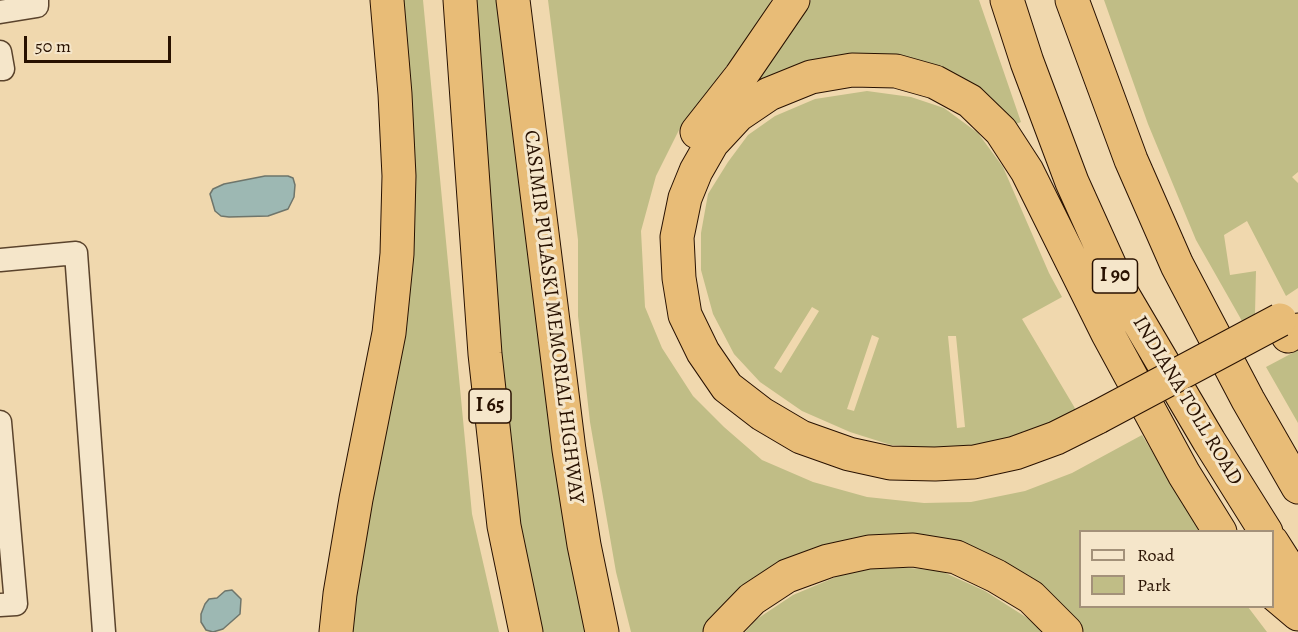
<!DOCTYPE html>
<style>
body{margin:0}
#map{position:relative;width:1298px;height:632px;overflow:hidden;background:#f0d8ae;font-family:Alegreya,serif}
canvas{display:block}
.legend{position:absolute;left:1079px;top:530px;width:195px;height:78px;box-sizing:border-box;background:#f5e6ca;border:2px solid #a39179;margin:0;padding:8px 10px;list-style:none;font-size:18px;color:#281100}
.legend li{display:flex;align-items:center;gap:12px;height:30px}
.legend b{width:30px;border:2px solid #a39179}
.scale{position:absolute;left:24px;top:36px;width:147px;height:27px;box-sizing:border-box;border:3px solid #281100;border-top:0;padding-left:8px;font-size:18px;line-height:21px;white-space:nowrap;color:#281100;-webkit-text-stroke:4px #f5e6ca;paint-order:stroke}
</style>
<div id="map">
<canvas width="1298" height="632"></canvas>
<ul class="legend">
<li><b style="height:8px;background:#f5e6ca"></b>Road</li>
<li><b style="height:16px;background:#c0bd86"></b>Park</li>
</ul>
<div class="scale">50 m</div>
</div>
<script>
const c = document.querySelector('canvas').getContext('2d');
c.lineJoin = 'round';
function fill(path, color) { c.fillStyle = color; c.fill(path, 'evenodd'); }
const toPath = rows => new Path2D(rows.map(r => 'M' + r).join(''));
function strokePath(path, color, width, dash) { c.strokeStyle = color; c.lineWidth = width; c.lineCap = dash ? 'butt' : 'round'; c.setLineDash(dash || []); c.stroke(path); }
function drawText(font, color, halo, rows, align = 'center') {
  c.font = font + ' Alegreya,serif'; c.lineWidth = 6; c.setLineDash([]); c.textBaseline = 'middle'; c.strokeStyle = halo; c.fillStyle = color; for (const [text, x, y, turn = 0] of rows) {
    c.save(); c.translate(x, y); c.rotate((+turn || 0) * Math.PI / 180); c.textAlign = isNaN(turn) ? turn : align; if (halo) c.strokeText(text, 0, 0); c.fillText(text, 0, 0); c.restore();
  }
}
const green = toPath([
 [402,0,423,0,472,514,499,632,351,632],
 [475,0,501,0,588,632,542,632,516,500,500,380],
 [548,0,771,0,766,13,679,130,656,176,641,231,645,307,662,348,693,396,724,427,762,460,813,482,867,497,924,503,971,502,1025,491,1072,473,1142,435,1200,531,1080,532,1080,606,1248,607,1267,632,1084,632,1054,598,907,537,703,632,631,632,616,572,590,422,578,316,578,240],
 [811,0,979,0,1021,122,1011,126,915,62,737,107,776,48],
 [1104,0,1298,0,1298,172,1292,177,1298,183,1298,288,1286,296,1247,221,1224,235,1230,275,1256,271,1255,314,1242,321,1196,240,1148,124],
 [867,91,911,97,944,108,978,133,1003,167,1049,273,1062,297,1022,319,1076,410,1037,428,993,443,941,449,891,445,850,432,802,411,760,382,734,354,713,314,701,270,701,233,708,194,728,162,748,135,775,116,815,99],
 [812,307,819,311,781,373,774,368],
 [872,335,879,338,854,411,847,409],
 [948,336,956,336,965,427,957,428],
 [1298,350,1298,423,1266,367],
 [888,566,941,571,985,591,1032,621,1041,632,745,632,757,619,793,595,843,574]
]);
const water = toPath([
 [265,176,288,176,293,178,295,185,294,197,288,209,268,216,229,217,221,216,215,211,210,194,213,189,224,184,265,176],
 [232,590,241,599,240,614,223,629,213,632,206,630,201,622,201,614,205,604,209,599,217,598,225,591,232,590]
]);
const minor = toPath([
 [0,12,37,6,37,0],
 [0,52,3,69,0,69],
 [0,260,76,253,104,632],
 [0,422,16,604,0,605]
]);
const highway = toPath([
 [460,0,485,354,504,526,526,632],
 [513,0,569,450,584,545,602,632],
 [1007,0,1027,62,1072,182,1123,295,1209,441,1266,532],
 [1072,0,1131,160,1177,265,1248,400,1298,487],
 [697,132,741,76,793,0],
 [1288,336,1298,330],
 [1098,417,1056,438,1015,453,974,462,935,464,890,463,849,454,801,437,762,414,727,387,703,352,685,315,679,278,677,237,685,198,696,171,712,143,738,115,769,94,811,77,852,70,896,71,935,82,970,101,1001,131,1027,171,1108,334,1184,474,1220,532],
 [1272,542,1298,583],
 [1272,592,1298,614],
 [336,632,340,594,356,499,389,333,397,254,399,176,395,94,387,0],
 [720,632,752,599,787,576,828,561,869,552,913,550,956,557,996,576,1031,597,1066,632]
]);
const highwayBridge = toPath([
 [1098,417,1280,320]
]);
const shields = [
 [1115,276,45],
 [490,406,42]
];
const shieldNames = [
 ["I 90",1115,276],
 ["I 65",490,406]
];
const streetNames = [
 ["CASIMIR PULASKI MEMORIAL HIGHWAY",553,317,83],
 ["INDIANA TOLL ROAD",1187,401,59]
];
fill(green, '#c0bd86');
fill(water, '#9db8b3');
strokePath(water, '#6e756b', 1.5);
strokePath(minor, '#5a432c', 25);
strokePath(highway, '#281100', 35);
strokePath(minor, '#f5e6ca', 22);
strokePath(highway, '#e8bc77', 33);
strokePath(highwayBridge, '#281100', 35, []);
strokePath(highwayBridge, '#e8bc77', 33);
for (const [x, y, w] of shields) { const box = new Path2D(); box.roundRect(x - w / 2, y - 17, w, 34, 4.5); c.fillStyle = '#f5e6ca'; c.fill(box); strokePath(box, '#281100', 1.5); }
drawText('bold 20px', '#281100', null, shieldNames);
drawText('21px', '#281100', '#f5e6ca', streetNames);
</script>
